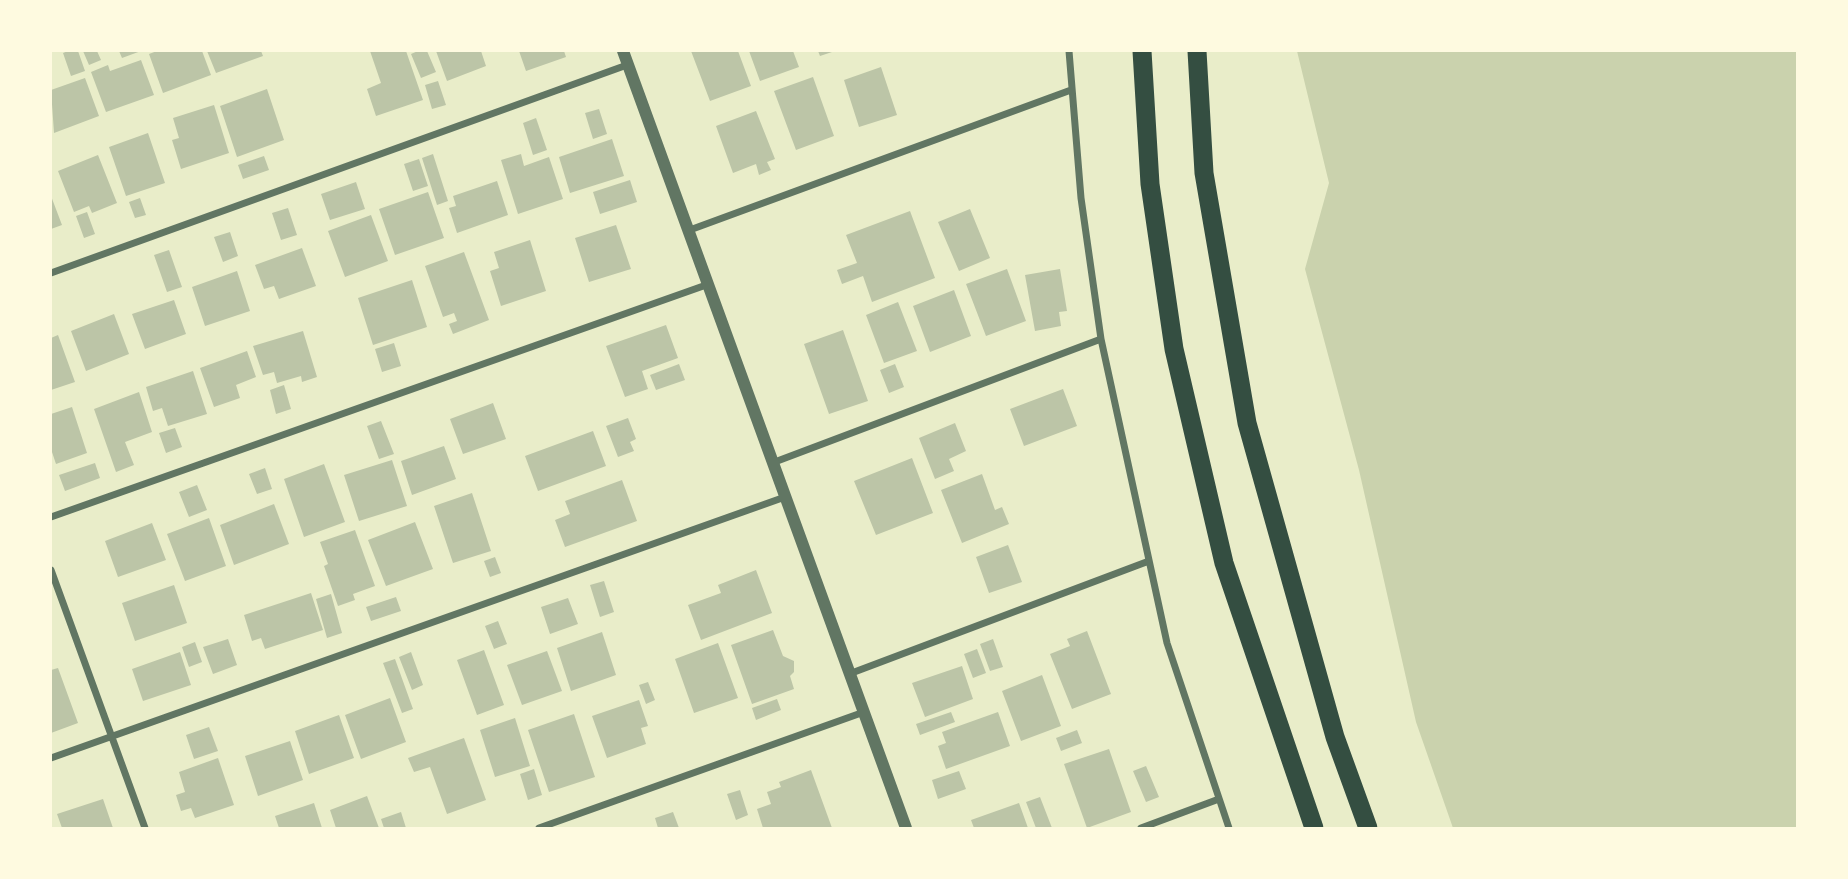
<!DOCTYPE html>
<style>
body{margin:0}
#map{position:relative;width:1848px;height:879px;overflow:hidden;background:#e9edc9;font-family:"Asap Condensed",sans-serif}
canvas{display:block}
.frame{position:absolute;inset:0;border:52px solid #fefae0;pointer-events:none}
</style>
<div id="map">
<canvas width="1848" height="879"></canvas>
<div class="frame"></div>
</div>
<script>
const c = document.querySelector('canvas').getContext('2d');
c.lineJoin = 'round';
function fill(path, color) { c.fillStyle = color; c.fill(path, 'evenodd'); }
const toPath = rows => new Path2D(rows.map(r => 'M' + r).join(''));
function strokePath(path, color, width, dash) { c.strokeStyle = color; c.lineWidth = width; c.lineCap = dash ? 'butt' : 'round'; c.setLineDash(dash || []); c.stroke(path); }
const green = toPath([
 [1297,51,1797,51,1797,828,1453,828,1416,722,1359,470,1305,269,1329,183]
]);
const building = toPath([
 [68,51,78,51,85,71,71,76,63,53],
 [83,51,97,51,101,60,89,65],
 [119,51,141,51,122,58],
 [157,51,202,51,211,75,163,93,149,54],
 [207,51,261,51,263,56,216,73],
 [370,51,406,51,423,100,376,116,367,89,381,83],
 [418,51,427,51,436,72,421,78,411,54],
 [436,51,481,51,486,66,447,81],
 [519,51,564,51,566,57,526,71],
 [691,51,738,51,751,86,710,101],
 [749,51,793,51,799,67,760,81],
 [818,51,835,51,820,56],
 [141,60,154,95,106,112,91,72,108,65,110,71],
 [881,67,897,115,859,127,844,80],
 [813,77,834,136,796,150,774,91],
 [85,78,99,116,54,133,51,90],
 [438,81,446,105,432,109,425,85],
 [267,89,284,140,237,157,220,106],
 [214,105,229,153,181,169,172,140,179,138,173,118],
 [599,109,607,134,593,139,585,113],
 [756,111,775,159,767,162,771,170,759,175,756,164,733,173,716,126],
 [536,118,547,150,533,155,523,123],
 [148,133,165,183,126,196,109,147],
 [612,139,624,176,570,193,559,157],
 [433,154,448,201,437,205,422,158],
 [521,154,524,166,549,157,563,199,518,214,501,160],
 [98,155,117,203,92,213,89,206,74,212,58,171],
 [264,156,269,170,243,179,238,165],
 [419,159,428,186,413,191,404,164],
 [630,180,637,202,600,214,593,192],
 [497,181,508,215,457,233,449,208,456,206,453,196],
 [356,182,365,209,330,220,321,194],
 [428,192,444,238,395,255,379,209],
 [51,196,62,225,51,229],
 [140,198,146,215,135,218,129,202],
 [288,208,297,235,281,240,272,213],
 [970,209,990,258,959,271,938,222],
 [910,211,935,278,872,302,863,276,842,284,837,270,857,263,846,235],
 [87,212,95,234,84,238,76,216],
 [371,215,388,261,345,277,328,231],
 [616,225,631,269,589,282,575,238],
 [230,232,238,256,223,262,214,237],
 [530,240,546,291,501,306,490,271,499,268,494,252],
 [302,248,316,286,279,299,274,286,264,289,255,265],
 [169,250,182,287,167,292,154,255],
 [464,252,489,320,453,334,449,324,457,321,454,313,443,317,425,266],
 [1007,269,1026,321,986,336,966,284],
 [1060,269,1067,311,1059,312,1061,326,1035,331,1025,275],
 [237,271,250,311,205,326,192,287],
 [412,280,427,327,373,345,358,298],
 [954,290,971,336,930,352,913,306],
 [174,300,186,334,145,349,132,314],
 [898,302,917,351,884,363,866,315],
 [114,314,129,354,86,371,71,331],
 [666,325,678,358,642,371,648,389,625,397,606,346],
 [843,330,868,401,829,414,804,344],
 [303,331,317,377,302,382,301,376,277,383,274,372,263,375,253,346],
 [58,335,75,382,51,390,51,338],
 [394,343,401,366,382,372,375,349],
 [247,351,256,377,236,385,240,398,214,407,200,368],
 [679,364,685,380,656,390,650,375],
 [895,364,904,387,889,393,880,370],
 [193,371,207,414,168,426,162,408,153,411,146,387],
 [284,385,291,409,276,414,270,390],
 [1063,389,1077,426,1024,446,1010,409],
 [139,392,152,432,125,442,134,465,116,472,94,409],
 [493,403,506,439,463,454,450,419],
 [72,407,87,453,56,464,51,449,51,414],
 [628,418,636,439,630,442,634,451,618,457,606,426],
 [381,421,394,454,379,459,367,426],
 [955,423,966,451,949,459,954,471,935,479,919,438],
 [175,428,182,447,166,453,159,433],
 [593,431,606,466,538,491,525,456],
 [444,446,456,479,412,495,401,461],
 [912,458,933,513,876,535,854,481],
 [392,460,407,506,359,521,344,475],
 [95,463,100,478,65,491,59,475],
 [324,464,345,522,304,537,284,479],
 [265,468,272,489,257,494,249,474],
 [982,474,995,510,1002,507,1009,524,962,543,941,490],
 [622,480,637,521,565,547,555,520,570,514,565,501],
 [197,485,207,510,189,517,179,492],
 [472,493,491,551,453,563,434,506],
 [274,504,289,544,234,565,220,525],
 [209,518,226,566,185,581,167,534],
 [415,522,433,569,386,586,368,540],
 [152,523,166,560,118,577,105,541],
 [355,530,375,586,353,594,355,600,338,606,324,566,328,564,320,542],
 [1008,545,1022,582,989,593,976,557],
 [495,557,501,573,490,577,484,561],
 [756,570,772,613,701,640,688,605,721,593,718,585],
 [604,581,614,612,600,617,590,585],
 [174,585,187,623,135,641,122,603],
 [311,593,323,630,265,649,261,638,252,641,244,615],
 [331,594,342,633,327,638,316,599],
 [396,597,401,611,371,621,366,607],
 [568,598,578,624,550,634,541,607],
 [498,621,507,644,494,649,485,626],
 [773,630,783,656,794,661,794,672,790,676,794,689,752,704,731,645],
 [1087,631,1111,694,1072,709,1050,654,1070,646,1067,639],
 [602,632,616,675,571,691,557,648],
 [228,639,237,665,213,674,203,647],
 [993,639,1003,667,990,671,980,644],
 [195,642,202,662,189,667,182,647],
 [718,643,738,698,694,713,675,659],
 [977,649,986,673,973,678,964,654],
 [484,650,504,705,477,715,457,660],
 [547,651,562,691,522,705,507,665],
 [180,652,191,685,143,701,132,669],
 [411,652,423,685,412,690,399,657],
 [395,659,413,709,402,713,383,663],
 [962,666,973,699,925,717,912,683],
 [58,668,78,723,51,733,51,670],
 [1042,675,1061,726,1021,741,1002,691],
 [648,682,655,700,646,704,639,685],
 [390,698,406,742,361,759,345,715],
 [777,699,781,710,756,720,752,708],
 [639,700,648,726,641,728,646,744,607,758,592,716],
 [951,712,955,722,920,735,916,724],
 [998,712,1010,746,946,769,938,746,946,743,942,732],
 [574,714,595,777,549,792,528,730],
 [339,715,354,758,309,774,295,731],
 [515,718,530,766,495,777,480,730],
 [209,727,218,751,194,759,186,735],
 [1077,730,1082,743,1061,751,1056,738],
 [464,738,486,800,447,814,430,767,414,772,408,758],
 [290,741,303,780,258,796,245,756],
 [1109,749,1131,812,1087,828,1064,764],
 [218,758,234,805,195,818,191,808,181,811,176,795,185,792,179,772],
 [1146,766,1159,797,1146,802,1133,771],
 [534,769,542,795,528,800,520,774],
 [811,770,832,828,763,828,757,809,771,804,767,792,781,787,779,782],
 [959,771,966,789,938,799,932,780],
 [740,790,748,815,736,820,727,794],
 [367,796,379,828,336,828,330,810],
 [1040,797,1052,828,1036,828,1026,802],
 [103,799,113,828,62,828,57,814],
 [314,803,322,828,279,828,275,816],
 [1019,803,1028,828,974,828,971,820],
 [401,812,406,828,384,828,381,819],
 [673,812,679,828,658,828,655,818]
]);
const minor = toPath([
 [1069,51,1081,198,1101,339,1167,643,1229,828],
 [687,231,1071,90],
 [51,273,627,65],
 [772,463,1101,339],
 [51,517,709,284],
 [51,570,145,828],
 [849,674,1149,561],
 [51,758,785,497],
 [539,828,864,712],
 [1141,828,1219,799]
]);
const tertiary = toPath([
 [623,51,906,828]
]);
const trunk = toPath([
 [1142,51,1150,184,1174,349,1224,563,1314,828],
 [1197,51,1204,173,1247,423,1335,737,1368,828]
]);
fill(green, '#cad2ad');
fill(building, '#bcc5a7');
strokePath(minor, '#617663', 7);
strokePath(tertiary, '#617663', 12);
strokePath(trunk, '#344e41', 19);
</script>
